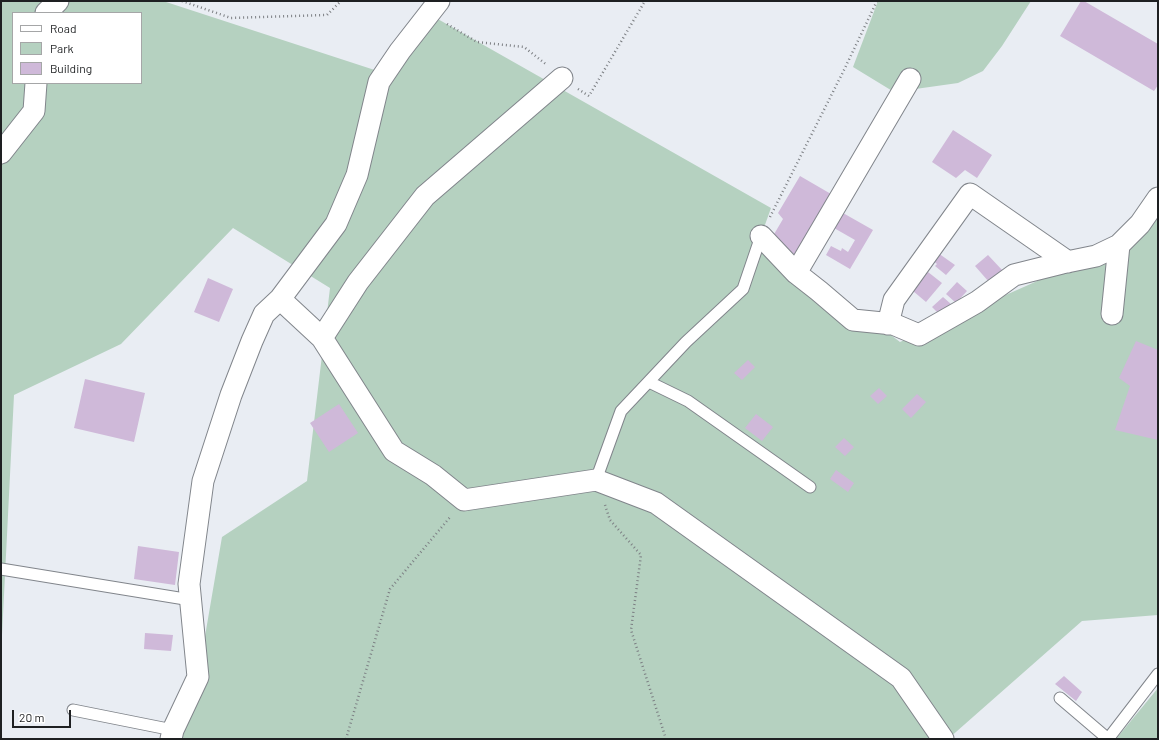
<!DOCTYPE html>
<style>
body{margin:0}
#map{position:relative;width:1159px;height:740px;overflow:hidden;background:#e9edf3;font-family:Barlow,sans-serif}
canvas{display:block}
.frame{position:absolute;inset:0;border:2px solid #1e2022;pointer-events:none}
.legend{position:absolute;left:12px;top:12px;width:130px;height:72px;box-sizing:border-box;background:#fff;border:1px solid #a5a6a7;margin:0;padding:5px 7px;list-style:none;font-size:12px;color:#1e2022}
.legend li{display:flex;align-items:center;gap:8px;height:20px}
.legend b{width:20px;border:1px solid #a5a6a7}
.scale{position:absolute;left:12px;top:710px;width:59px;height:18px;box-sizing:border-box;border:2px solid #1e2022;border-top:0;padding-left:5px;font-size:12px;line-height:14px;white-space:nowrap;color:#1e2022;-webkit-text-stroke:3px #fff;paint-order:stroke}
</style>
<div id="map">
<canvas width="1159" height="740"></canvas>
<div class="frame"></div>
<ul class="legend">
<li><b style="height:5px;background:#fff"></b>Road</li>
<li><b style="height:11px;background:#b5d1c0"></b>Park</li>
<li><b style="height:11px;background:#cfb9d9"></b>Building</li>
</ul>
<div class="scale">20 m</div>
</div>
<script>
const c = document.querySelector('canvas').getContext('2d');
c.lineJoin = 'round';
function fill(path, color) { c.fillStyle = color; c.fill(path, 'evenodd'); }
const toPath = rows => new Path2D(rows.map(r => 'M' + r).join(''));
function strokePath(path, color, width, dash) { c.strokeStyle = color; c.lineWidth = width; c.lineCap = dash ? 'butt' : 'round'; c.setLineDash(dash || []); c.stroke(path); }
const green = toPath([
 [1,1,163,1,393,76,436,18,771,208,761,236,900,342,1107,250,1158,213,1158,615,1082,621,948,739,171,739,198,677,222,537,307,481,330,288,233,228,121,344,14,395,1,655],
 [13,13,141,13,141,83,13,83],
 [878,1,1031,1,1002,46,983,71,958,83,894,92,853,67],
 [1158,688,1158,739,1116,739]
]);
const building = toPath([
 [1081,1,1084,1,1158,44,1158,85,1154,91,1060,36],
 [953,130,992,155,977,178,965,170,956,178,932,162],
 [800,176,831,194,795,256,770,241,783,219,778,213],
 [843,213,873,230,850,269,826,255,831,246,841,251,842,248,848,252,855,240,834,228],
 [938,253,955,265,946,275,935,266,937,264,932,260],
 [988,255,1003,271,989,282,975,266],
 [928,272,942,283,926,302,913,291],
 [208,278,233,289,219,322,194,312],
 [957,282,967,291,956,303,946,294],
 [943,297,951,304,940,315,932,307],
 [1136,341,1158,350,1158,440,1115,430,1130,386,1119,378],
 [748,360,755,367,742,380,734,373],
 [85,379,145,393,134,442,74,428],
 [879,388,887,396,878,404,870,396],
 [917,394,926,402,911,418,902,409],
 [339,404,358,433,329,452,310,423],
 [756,414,773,427,762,441,745,428],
 [844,438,854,447,845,456,835,447],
 [836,470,854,483,848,492,830,479],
 [138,546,179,552,175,585,134,579],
 [145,633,173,635,171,651,144,649],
 [1064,676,1082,692,1076,701,1055,684]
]);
const path = toPath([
 [182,1,231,18,327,15,341,1],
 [447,24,477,42,524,47,547,65],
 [578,89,589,96,645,1],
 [770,217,844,70,877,1],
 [605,505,610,520,641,555,631,630,666,739],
 [346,739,390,589,451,516]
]);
const lane = toPath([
 [649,382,688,401,810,487],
 [596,480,621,411,686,342,743,289,761,236],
 [1,569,191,600],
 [1060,698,1108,739],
 [73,710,173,730],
 [1108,739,1158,674]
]);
const street = toPath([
 [46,13,58,1],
 [562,78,425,196,358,282,322,338,394,451,433,475,464,500,596,480,656,503,901,678,943,739],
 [1,153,34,111,36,83],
 [761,236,796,273,819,291,853,320,893,324,919,335,977,302,1014,275,1062,263,1096,256,1119,245,1140,224,1158,198],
 [796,273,910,79],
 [280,299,322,338],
 [1112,314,1119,245],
 [888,324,894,300,970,194,1068,262],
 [171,739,173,730,198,677,189,584,203,481,231,395,252,341,264,314,280,299,336,224,357,175,379,82,400,51,439,1]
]);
fill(green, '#b5d1c0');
fill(building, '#cfb9d9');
strokePath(lane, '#81858b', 13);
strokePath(street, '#81858b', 23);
strokePath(path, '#7c7f83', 2.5, [1, 3]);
strokePath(lane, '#fff', 11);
strokePath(street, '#fff', 21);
</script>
